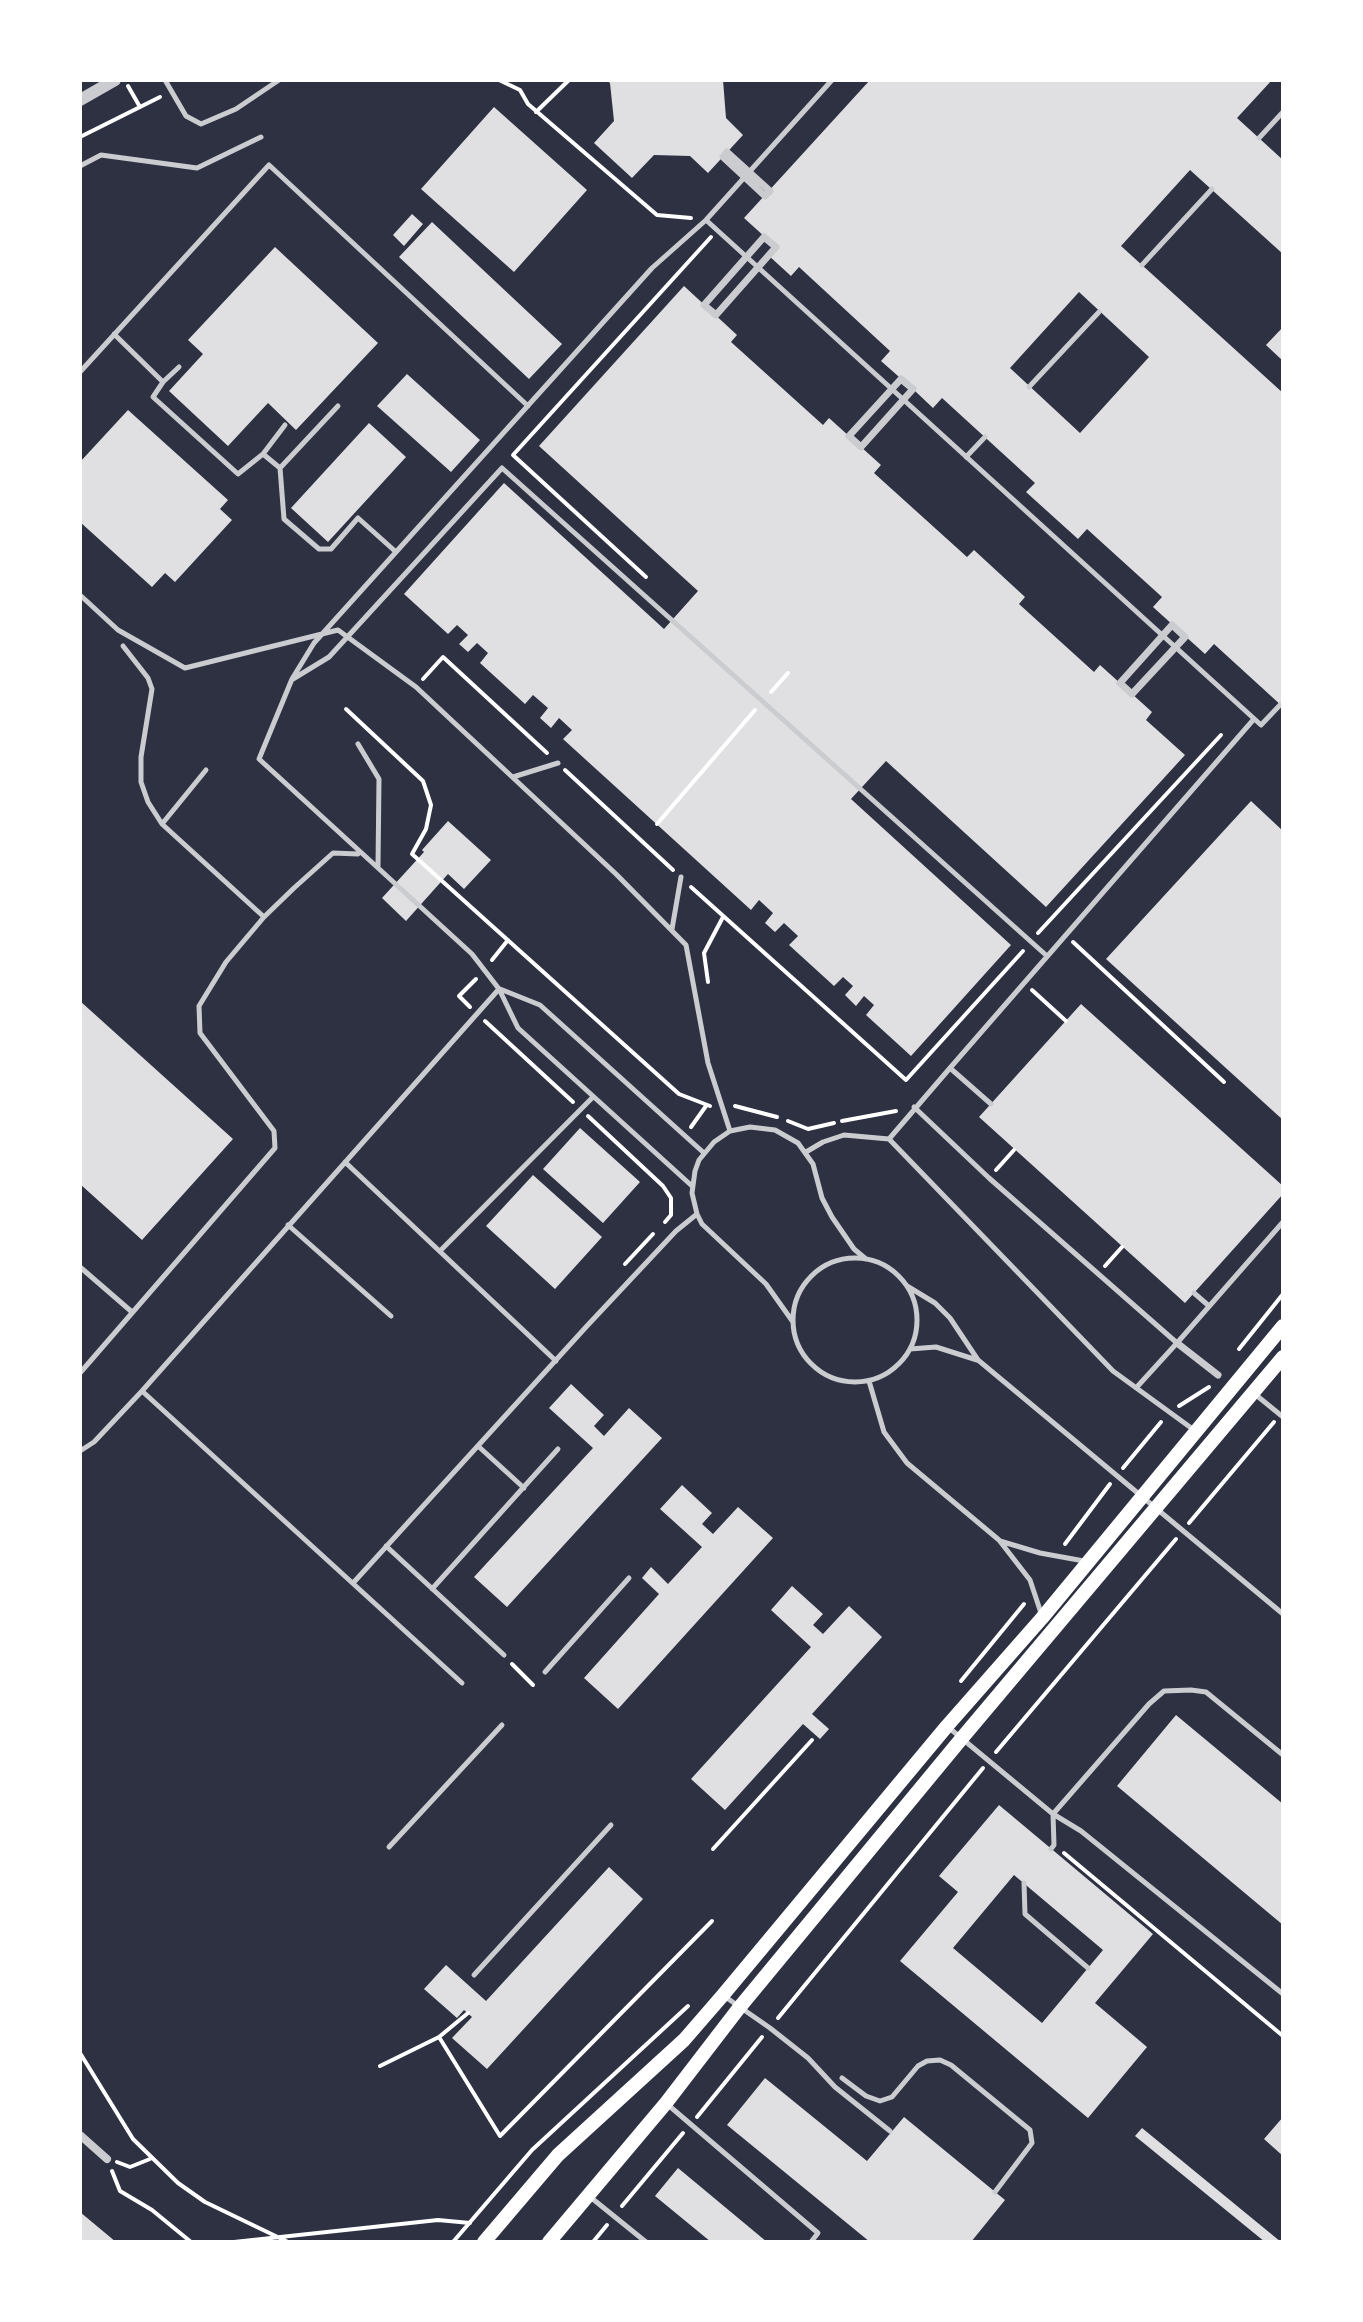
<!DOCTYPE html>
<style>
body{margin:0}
#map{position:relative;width:1363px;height:2322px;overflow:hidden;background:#2d3142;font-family:Barlow,sans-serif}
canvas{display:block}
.frame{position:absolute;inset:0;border:82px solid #fff;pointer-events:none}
</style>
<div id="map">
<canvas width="1363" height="2322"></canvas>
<div class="frame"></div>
</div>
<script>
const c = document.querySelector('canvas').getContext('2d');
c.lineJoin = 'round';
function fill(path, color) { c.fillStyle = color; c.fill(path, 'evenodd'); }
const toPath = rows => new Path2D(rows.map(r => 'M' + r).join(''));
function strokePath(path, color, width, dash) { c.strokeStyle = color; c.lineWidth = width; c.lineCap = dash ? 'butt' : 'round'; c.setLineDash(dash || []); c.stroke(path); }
const building = toPath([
 [606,80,723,80,726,118,743,135,708,173,690,156,654,155,632,178,594,143,614,121,610,83],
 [870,80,1272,80,1237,118,1283,160,1283,254,1190,170,1121,246,1283,393,1283,707,1214,644,1205,654,1153,607,1162,597,1087,529,1078,539,1026,492,1035,483,942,398,933,408,915,391,881,361,890,351,799,267,791,276,768,255,776,247,744,218],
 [1079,292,1149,357,1080,433,1010,368],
 [494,107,587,190,514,272,421,189],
 [412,214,423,224,404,246,393,235],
 [432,222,562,344,529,379,399,257],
 [275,247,378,343,296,430,268,403,228,446,169,391,203,354,188,340],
 [684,286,737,335,731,342,823,425,829,418,881,465,874,473,967,557,974,550,1025,597,1019,604,1094,672,1100,665,1152,712,1146,720,1185,755,1046,907,886,761,851,799,1011,945,911,1056,866,1015,874,1005,864,996,856,1006,845,995,853,986,843,977,834,986,789,945,798,936,784,923,775,932,765,923,773,913,759,900,751,910,563,739,572,730,559,718,551,728,540,718,548,708,533,695,525,704,480,663,488,653,477,643,468,652,459,644,468,635,457,625,448,634,404,594,504,483,664,629,698,591,539,446],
 [1283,327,1283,361,1266,345],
 [407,374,480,440,451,472,377,406],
 [128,410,228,500,220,509,232,520,175,582,165,573,152,587,80,522,80,462],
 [369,423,406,457,328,542,291,508],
 [1251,801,1283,831,1283,1120,1106,959],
 [448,821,491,860,464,889,448,874,406,921,382,898,424,852,422,850],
 [80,1001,233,1139,142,1240,80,1184],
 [1081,1004,1283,1186,1283,1194,1185,1303,979,1117],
 [580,1128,640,1182,603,1223,543,1169],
 [533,1175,602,1237,555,1289,486,1226],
 [571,1384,604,1415,594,1426,604,1436,629,1408,662,1438,507,1607,474,1577,593,1448,549,1408],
 [682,1485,712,1513,702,1524,713,1534,738,1507,773,1538,618,1709,584,1678,659,1594,642,1578,651,1567,668,1584,702,1547,660,1509],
 [792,1586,823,1614,813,1625,823,1634,849,1606,882,1637,812,1714,829,1729,820,1739,803,1724,725,1810,691,1779,811,1647,771,1610],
 [1176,1715,1283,1804,1283,1925,1117,1786],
 [999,1805,1153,1934,1095,2003,1147,2047,1088,2118,900,1961,958,1892,939,1876],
 [1014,1875,1103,1950,1042,2023,953,1948],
 [609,1867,643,1899,487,2069,452,2038,472,2017,464,2010,457,2018,424,1989,446,1965,486,2001],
 [765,2078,867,2161,904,2117,1005,2200,971,2242,870,2242,727,2125],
 [1283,2117,1283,2156,1264,2139],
 [1142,2128,1281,2242,1265,2242,1135,2136],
 [678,2168,767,2242,711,2242,655,2196],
 [80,2212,116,2242,80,2242]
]);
const path = toPath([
 [499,80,520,90,528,104,657,215,691,218],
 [128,86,140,107],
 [536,112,569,80],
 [80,137,160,97],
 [646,577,513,455,711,237],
 [423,679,443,657,547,753],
 [771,692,788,673],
 [346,709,423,781,431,805,426,829,412,854,679,1094,710,1106],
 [565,770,673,870],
 [657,824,755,710],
 [691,887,906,1080,1023,951],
 [1038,933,1221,735],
 [1073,942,1224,1082],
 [492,960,508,940],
 [708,982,704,953,723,917],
 [1032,990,1066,1021],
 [470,1007,459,996,476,979],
 [485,1021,573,1102],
 [735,1106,777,1117],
 [588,1116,663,1186,671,1198,671,1215,665,1222],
 [788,1121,808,1129,834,1123],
 [842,1121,896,1111],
 [691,1127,706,1106],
 [996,1170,1014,1150],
 [625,1264,653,1234],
 [1105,1266,1122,1247],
 [1239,1349,1283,1294],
 [1179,1406,1209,1387],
 [1123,1468,1161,1422],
 [1189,1523,1274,1422],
 [1065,1544,1110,1484],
 [512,1664,533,1685],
 [961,1681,1024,1604],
 [996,1752,1176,1539],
 [713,1849,812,1740],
 [1064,1853,1283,2036],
 [468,2013,439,2037,500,2136,712,1921],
 [778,2018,983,1768],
 [80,2053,133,2139,178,2183,205,2202,288,2242],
 [380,2066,439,2037],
 [697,2117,762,2037],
 [117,2162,130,2167,150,2159],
 [112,2171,120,2191,152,2210,191,2242],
 [622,2206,683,2133],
 [234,2242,438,2220,470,2223],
 [453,2242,532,2150,688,2006],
 [593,2242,607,2225]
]);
const service = toPath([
 [165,80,186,116,201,124,236,109,279,80],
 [1259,138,1283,112],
 [80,166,101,155,197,168,261,137],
 [706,220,1261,725,1280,705],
 [1142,265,1212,189],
 [114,334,163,382,153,397,238,474,263,454,280,468,284,519,319,549,331,549,358,518,396,552],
 [80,372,269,165,528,406],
 [163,382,179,367],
 [1029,387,1099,312],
 [263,454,285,425],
 [966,457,985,437],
 [280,468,338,406],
 [80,595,118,630,185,668,338,630,416,687,616,874,686,945,708,1063,730,1131],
 [123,646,148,678,152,689,141,757,141,782,148,802,162,824,264,917],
 [293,679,329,657,502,468,1047,956],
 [358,744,379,779,378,866],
 [513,777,558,763],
 [162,824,206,770],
 [672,929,681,877],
 [500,989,540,1005,704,1153],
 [950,1068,1254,719],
 [914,1107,989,1178,1177,1343,1136,1388],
 [889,1139,1113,1371,1194,1430],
 [806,1152,823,1142,844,1135,889,1139,950,1068,991,1104],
 [345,1162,556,1361],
 [692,1186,518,1028,499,989,472,954,259,759,292,679,314,643,652,268,706,220,832,80],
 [288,1225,391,1316],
 [440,1251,593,1097],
 '793 1320a62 62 0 1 1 124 0a62 62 0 1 1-124 0Z',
 [80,1267,132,1312],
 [907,1286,935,1303,950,1318,978,1360,1283,1614],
 [1194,1293,1209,1306],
 [793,1322,766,1284,702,1224,697,1214,692,1193,695,1171,699,1160,714,1142,730,1131,750,1127,775,1130,798,1143,813,1164,822,1198,832,1217,854,1249,866,1259],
 [1177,1343,1283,1222],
 [910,1349,936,1347,977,1360],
 [80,1373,275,1148,274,1131,200,1033,199,1006,226,962,264,917,294,888,333,853,358,854],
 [869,1381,884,1432,907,1463,999,1540,1030,1580,1041,1613],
 [142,1391,462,1683],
 [1256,1395,1283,1417],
 [478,1446,524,1488],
 [80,1451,94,1442,142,1391,499,989],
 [1000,1541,1040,1553,1084,1561],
 [386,1546,504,1655],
 [354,1582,586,1327,676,1231,697,1214],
 [432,1589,558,1449],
 [545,1672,629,1578],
 [948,1727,1053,1814,1081,1831,1283,1994],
 [389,1847,502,1725],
 [1051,1849,1054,1845,1053,1814,1149,1704,1164,1691,1191,1690,1206,1692,1283,1755],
 [1024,1883,1025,1914,1088,1968],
 [474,1975,611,1825],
 [724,1996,770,2028,808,2058,835,2087,890,2131],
 [842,2078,866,2096,880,2101,892,2097,918,2066,927,2061,940,2060,951,2065,1030,2130,1032,2143,995,2192],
 [667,2104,818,2233,811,2242],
 [589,2196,646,2242]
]);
const pedestrian = toPath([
 [727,152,770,191,765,196,723,157,727,152],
 [764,237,776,247,716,315,704,305,764,237],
 [901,379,913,389,861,447,849,436,901,379],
 [1172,625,1185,637,1132,694,1120,683,1172,625],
 [1177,1343,1218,1375]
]);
const minor = toPath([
 [80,2135,107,2159]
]);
const tertiary = toPath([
 [80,100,115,80]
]);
const secondary = toPath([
 [484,2242,558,2155,684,2040,723,1995,947,1726,1042,1618,1283,1326],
 [549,2242,666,2103,739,2008,962,1738,1283,1357]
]);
fill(building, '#e0e0e3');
strokePath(path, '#fff', 4);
strokePath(service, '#caccd0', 5);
strokePath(pedestrian, '#caccd0', 7);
strokePath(minor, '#caccd0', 8);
strokePath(tertiary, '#caccd0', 12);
strokePath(secondary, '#fff', 14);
</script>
